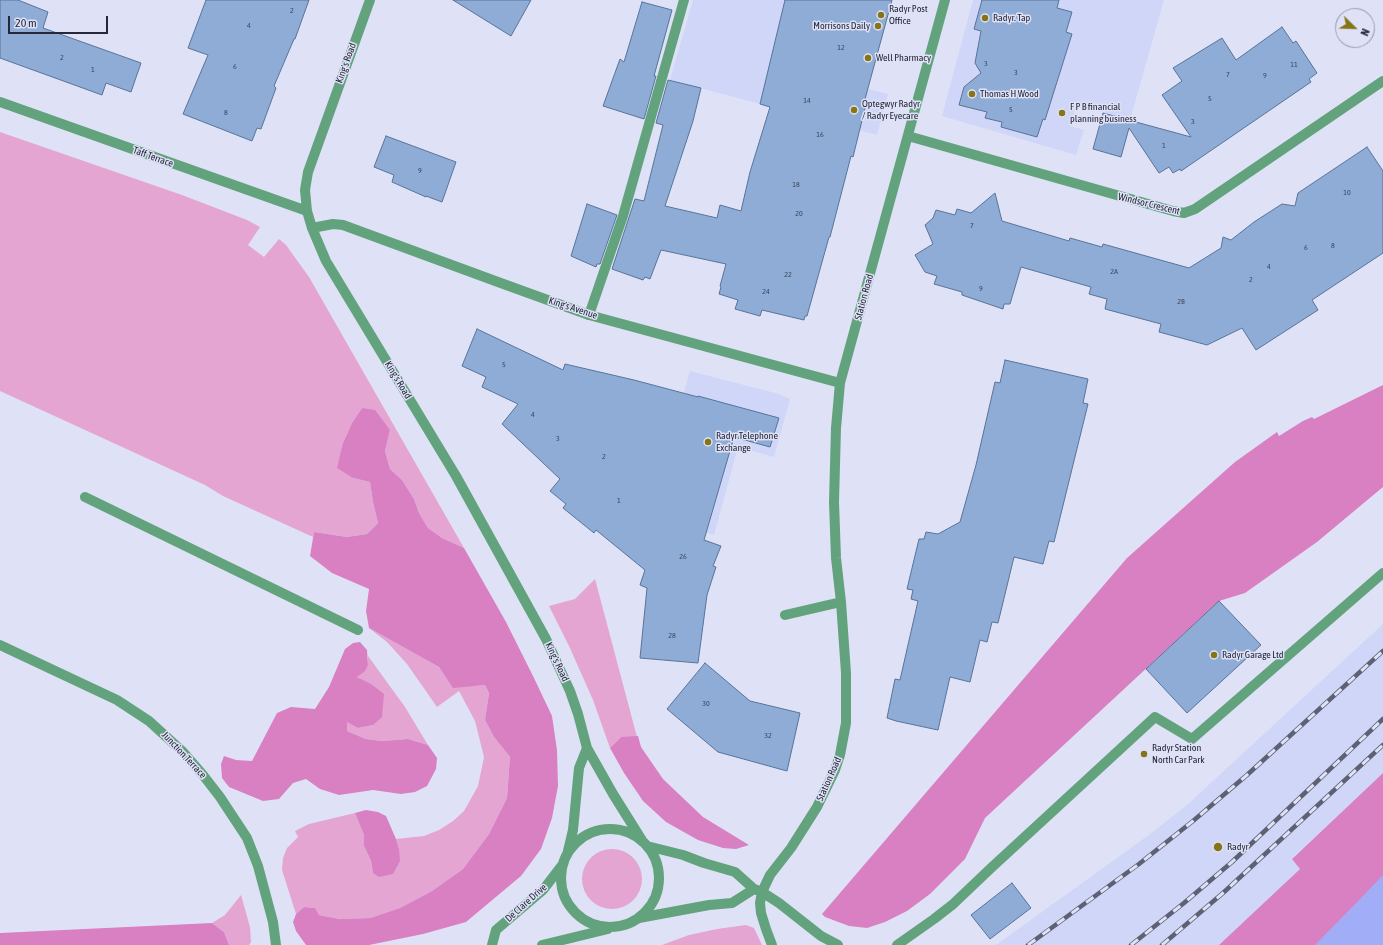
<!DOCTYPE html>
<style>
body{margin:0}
#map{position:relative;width:1383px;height:945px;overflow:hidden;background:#dfe2f6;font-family:"Asap Condensed",sans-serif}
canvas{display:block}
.north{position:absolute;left:1335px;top:8px;width:40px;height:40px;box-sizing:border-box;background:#dfe2f6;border:1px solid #9598ab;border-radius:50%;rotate:113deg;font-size:11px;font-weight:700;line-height:16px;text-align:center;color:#25283a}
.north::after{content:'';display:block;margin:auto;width:14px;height:18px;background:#867417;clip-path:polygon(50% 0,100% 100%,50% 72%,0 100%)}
.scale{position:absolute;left:8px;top:16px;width:100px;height:18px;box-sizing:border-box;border:2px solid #25283a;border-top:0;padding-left:5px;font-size:12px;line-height:14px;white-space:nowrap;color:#25283a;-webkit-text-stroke:3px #dfe2f6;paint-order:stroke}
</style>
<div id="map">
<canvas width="1383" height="945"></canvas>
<div class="north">N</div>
<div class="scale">20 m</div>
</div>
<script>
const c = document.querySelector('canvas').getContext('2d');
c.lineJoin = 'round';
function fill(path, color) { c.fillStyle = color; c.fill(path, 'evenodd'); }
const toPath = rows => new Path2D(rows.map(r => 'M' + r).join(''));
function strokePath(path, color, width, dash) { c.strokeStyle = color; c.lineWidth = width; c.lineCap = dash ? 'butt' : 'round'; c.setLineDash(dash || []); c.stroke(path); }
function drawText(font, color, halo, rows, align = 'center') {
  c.font = font + ' "Asap Condensed",sans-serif'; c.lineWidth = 3; c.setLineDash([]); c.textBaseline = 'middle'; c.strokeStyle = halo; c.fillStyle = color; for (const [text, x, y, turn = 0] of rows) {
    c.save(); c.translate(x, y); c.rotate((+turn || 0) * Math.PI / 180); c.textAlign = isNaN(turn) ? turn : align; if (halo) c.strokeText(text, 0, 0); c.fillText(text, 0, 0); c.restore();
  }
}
const built = toPath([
 [693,0,892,0,868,89,888,94,877,135,670,80],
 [973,0,1164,0,1130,120,1076,105,1070,126,1084,130,1076,155,942,116],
 [690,371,779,394,790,399,774,457,738,447,714,535,648,516],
 [1383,624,1383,773,1292,858,1300,869,1219,945,996,945,1153,832,1188,804]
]);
const green = toPath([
 [0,132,182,195,247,220,260,227,248,245,264,257,279,239,286,245,309,277,464,548,442,538,428,528,419,513,414,499,402,480,390,469,385,451,390,430,362,408,352,423,343,443,353,478,370,482,373,502,378,523,367,534,347,537,314,532,313,537,223,496,205,485,0,391],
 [595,579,637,737,621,737,610,748,593,700,569,646,549,606,575,599],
 [369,628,439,667,453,687,485,685,489,693,485,720,494,737,510,757,507,798,489,834,463,869,432,891,400,908,370,918,341,919,319,915,314,908,304,907,296,914,282,870,283,858,287,848,298,837,295,831,309,824,355,813,364,835,364,846,371,861,373,873,399,849,396,839,424,836,439,830,453,821,464,811,478,786,484,757,475,721,459,691,437,707,407,664,387,642],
 [368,656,405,707,428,745,408,739,382,741,366,739,347,731,347,721,358,728,373,725,361,679,357,677,368,665],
 '582 879a30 30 0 1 1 60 0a30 30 0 1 1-60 0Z',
 [241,895,250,927,251,942,249,945,229,945,224,932,212,923,225,915],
 [746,925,754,928,762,945,662,945,689,935,717,929]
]);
const forest = toPath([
 [1383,385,1383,487,1317,542,1245,593,1219,601,985,818,965,859,930,894,907,911,885,922,867,928,849,926,825,917,822,914,1127,558,1235,462,1277,432,1279,436,1303,421,1312,417,1314,419],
 [362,408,375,410,390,430,385,451,390,469,402,480,414,499,419,513,428,528,442,538,464,548,506,622,534,678,552,716,557,750,558,786,552,818,541,849,521,876,466,922,423,934,369,945,306,945,296,931,293,922,296,914,304,907,315,908,319,915,340,919,370,918,400,908,432,891,463,869,489,834,507,798,510,757,494,737,485,720,489,693,485,685,453,688,439,667,369,628,366,611,369,589,332,573,310,556,314,532,347,537,367,534,378,523,373,502,370,482,353,478,337,468,343,443,352,423],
 [360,642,367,650,368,665,365,671,357,677,371,684,384,694,382,717,373,725,358,728,347,722,347,731,366,739,382,741,408,739,428,745,437,758,436,769,427,786,415,792,401,794,373,790,339,795,320,789,306,779,293,783,279,799,263,801,229,787,222,778,221,764,224,756,236,760,252,761,277,713,291,707,315,709,329,687,345,649,353,643],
 [638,736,641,747,663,779,703,817,749,845,736,849,723,848,698,840,666,822,643,801,624,773,610,748,621,737],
 [1383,773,1383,905,1353,945,1219,945,1300,869,1292,859],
 [366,810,378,812,386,816,396,839,399,849,400,861,393,874,379,877,373,873,371,861,364,846,364,835,355,813],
 [212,923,224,932,229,945,0,945,0,933]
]);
const water = toPath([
 [1383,875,1383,945,1315,945,1362,897]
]);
const building = toPath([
 [0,0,18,0,48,12,43,28,141,63,131,92,106,83,102,95,0,58,0,0],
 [206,0,309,0,295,39,294,39,274,86,276,88,261,129,257,128,252,141,183,114,208,55,188,48,206,0],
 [453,0,531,0,511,36,453,0],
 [785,0,892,0,865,99,867,100,853,157,851,156,830,237,829,237,807,316,805,316,804,320,762,310,760,316,735,309,738,300,719,294,721,287,720,286,726,264,661,250,650,279,645,277,643,280,612,269,635,199,644,201,663,125,656,123,668,80,701,88,693,121,665,206,717,218,720,205,741,211,750,172,770,107,760,104,785,0],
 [982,0,1059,0,1057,8,1072,12,1066,32,1072,34,1045,120,1043,119,1037,137,1001,127,1002,122,985,118,987,112,959,105,964,87,981,73,975,63,981,31,974,29,982,0],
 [642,2,672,10,654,76,656,76,644,119,603,106,620,59,624,62,642,2],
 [1282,27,1293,43,1296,41,1317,73,1309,79,1311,82,1181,171,1180,169,1173,173,1169,167,1159,173,1129,128,1121,157,1093,149,1103,113,1191,137,1162,95,1182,81,1173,68,1222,38,1236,60,1282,27],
 [386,136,456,162,442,202,426,196,426,197,392,182,394,175,374,167,386,136],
 [1367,147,1383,171,1383,253,1312,300,1318,310,1256,350,1242,328,1207,345,1159,332,1161,324,1105,309,1107,299,1089,294,1091,287,1021,267,1010,304,1004,304,1003,309,962,295,962,292,934,284,937,276,925,272,915,255,933,244,925,225,933,218,936,210,955,215,957,209,971,213,995,193,1002,221,1069,241,1070,238,1102,247,1103,244,1189,268,1221,248,1223,237,1231,240,1254,222,1282,204,1295,206,1298,193,1367,147],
 [587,204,617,215,600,264,597,264,596,267,571,256,587,204],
 [477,329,563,370,565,364,634,380,698,397,698,396,779,418,770,447,734,437,704,540,721,546,713,566,716,567,707,595,698,663,640,658,647,588,640,585,645,570,596,530,594,533,563,508,566,504,550,491,560,479,502,424,518,404,482,387,486,377,462,366,477,329],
 [1005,360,1088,379,1083,403,1088,404,1054,542,1049,541,1043,564,1014,557,998,623,992,622,987,642,980,640,970,682,950,677,938,730,896,721,887,718,895,679,900,680,918,601,911,599,913,590,907,589,919,539,924,539,926,532,938,534,960,522,976,465,995,382,1000,383,1005,360],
 [1219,601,1261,645,1187,713,1146,669,1219,601],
 [705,663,750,701,800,713,787,771,718,752,667,709,705,663],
 [1012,883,1031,908,990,939,971,915,1012,883]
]);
const service = toPath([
 [589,315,623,216,684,0],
 [85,497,358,630],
 [762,892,779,903,821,936,838,945],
 [897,945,934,919,952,905,992,867,1155,717,1192,739,1383,573]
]);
const minor = toPath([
 [370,0,308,172,305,190,307,211,312,228,326,261,456,476,546,639,570,691,578,714,587,748,613,794,643,842],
 [0,102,307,211],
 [908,136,1173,211,1184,213,1195,209,1383,81],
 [312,228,333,224,343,225,498,282,589,315,840,383],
 [785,615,841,602],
 [0,645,117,700,149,721,183,752,203,775,220,797,247,838,258,866,273,922,276,945],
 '561 878a49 49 0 1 1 98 0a49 49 0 1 1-98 0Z',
 [647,846,683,855,704,863,735,872,754,889,762,892],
 [568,851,573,830,579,768,587,748],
 [639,918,709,905,732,903,754,889],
 [492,945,496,930,543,890,563,864],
 [542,945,608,929],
 [772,945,766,929,761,913,760,903,762,892,770,875,791,848,817,807,835,770,840,755,846,723,846,673,841,602,836,558,834,502,836,428,840,383,945,0]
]);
const rail = toPath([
 [1028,945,1139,864,1193,821,1247,775,1383,651],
 [1131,945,1184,903,1232,862,1383,719],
 [1162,945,1223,893,1383,745]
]);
const markers = [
 [881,15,4,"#867417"],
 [985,18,4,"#867417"],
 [878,26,4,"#867417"],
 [868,58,4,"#867417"],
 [972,94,4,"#867417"],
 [854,110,4,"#867417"],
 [1062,113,4,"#867417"],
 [708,442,4,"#867417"],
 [1214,655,4,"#867417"],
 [1144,754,4,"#867417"],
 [1218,847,5,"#867417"]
];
const numberNames = [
 ["2",292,10],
 ["4",249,25],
 ["12",841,47],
 ["2",62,57],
 ["3",986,63],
 ["11",1294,64],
 ["6",235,66],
 ["1",93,69],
 ["3",1016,72],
 ["7",1228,74],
 ["9",1265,75],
 ["5",1210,98],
 ["14",807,100],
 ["5",1011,109],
 ["8",226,112],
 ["3",1193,121],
 ["16",820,134],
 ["1",1164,145],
 ["9",420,170],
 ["18",796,184],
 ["10",1347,192],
 ["20",799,213],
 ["7",972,225],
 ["8",1333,245],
 ["6",1306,247],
 ["4",1269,266],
 ["2A",1114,271],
 ["22",788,274],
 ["2",1251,279],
 ["9",981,288],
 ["24",766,291],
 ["2B",1181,301],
 ["5",504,364],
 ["4",533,414],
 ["3",558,438],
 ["2",604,456],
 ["1",619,500],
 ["26",683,556],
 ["28",672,635],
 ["30",706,703],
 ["32",768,735]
];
const poiNames = [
 ["Radyr Post",889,9],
 ["Office",889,21],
 ["Radyr. Tap",993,18],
 ["Morrisons Daily",870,26,"right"],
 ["Well Pharmacy",876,58],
 ["Thomas H Wood",980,94],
 ["Optegwyr Radyr",862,104],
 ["/ Radyr Eyecare",862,116],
 ["F P B financial",1070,107],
 ["planning business",1070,119],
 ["Radyr Telephone",716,436],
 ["Exchange",716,448],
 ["Radyr Garage Ltd",1222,655],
 ["Radyr Station",1152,748],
 ["North Car Park",1152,760],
 ["Radyr",1227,847]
];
const streetNames = [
 ["King's Road",346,63,-70],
 ["Taff Terrace",153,157,20],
 ["Windsor Crescent",1149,204,14],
 ["Station Road",864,297,-75],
 ["King's Avenue",573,308,18],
 ["King's Road",398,380,59],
 ["King's Road",557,662,65],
 ["Junction Terrace",184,755,47],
 ["Station Road",829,779,-66],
 ["De Clare Drive",526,903,-42]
];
fill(built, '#cfd6f7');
fill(green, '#e4a5d2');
fill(forest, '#d880c1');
fill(water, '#a2adf8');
fill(building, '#8eacd5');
strokePath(building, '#587399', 1);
strokePath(service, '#62a37d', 10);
strokePath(minor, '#62a37d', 10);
strokePath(rail, '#5e6174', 4.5);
strokePath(rail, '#dfe2f6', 3, [9]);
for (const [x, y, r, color] of markers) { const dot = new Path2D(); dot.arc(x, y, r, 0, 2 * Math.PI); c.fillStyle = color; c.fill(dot); strokePath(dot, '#dfe2f6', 1.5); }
drawText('8px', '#3f4961', null, numberNames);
drawText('10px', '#25283a', '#dfe2f6', poiNames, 'left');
drawText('10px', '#25283a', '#dfe2f6', streetNames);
</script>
